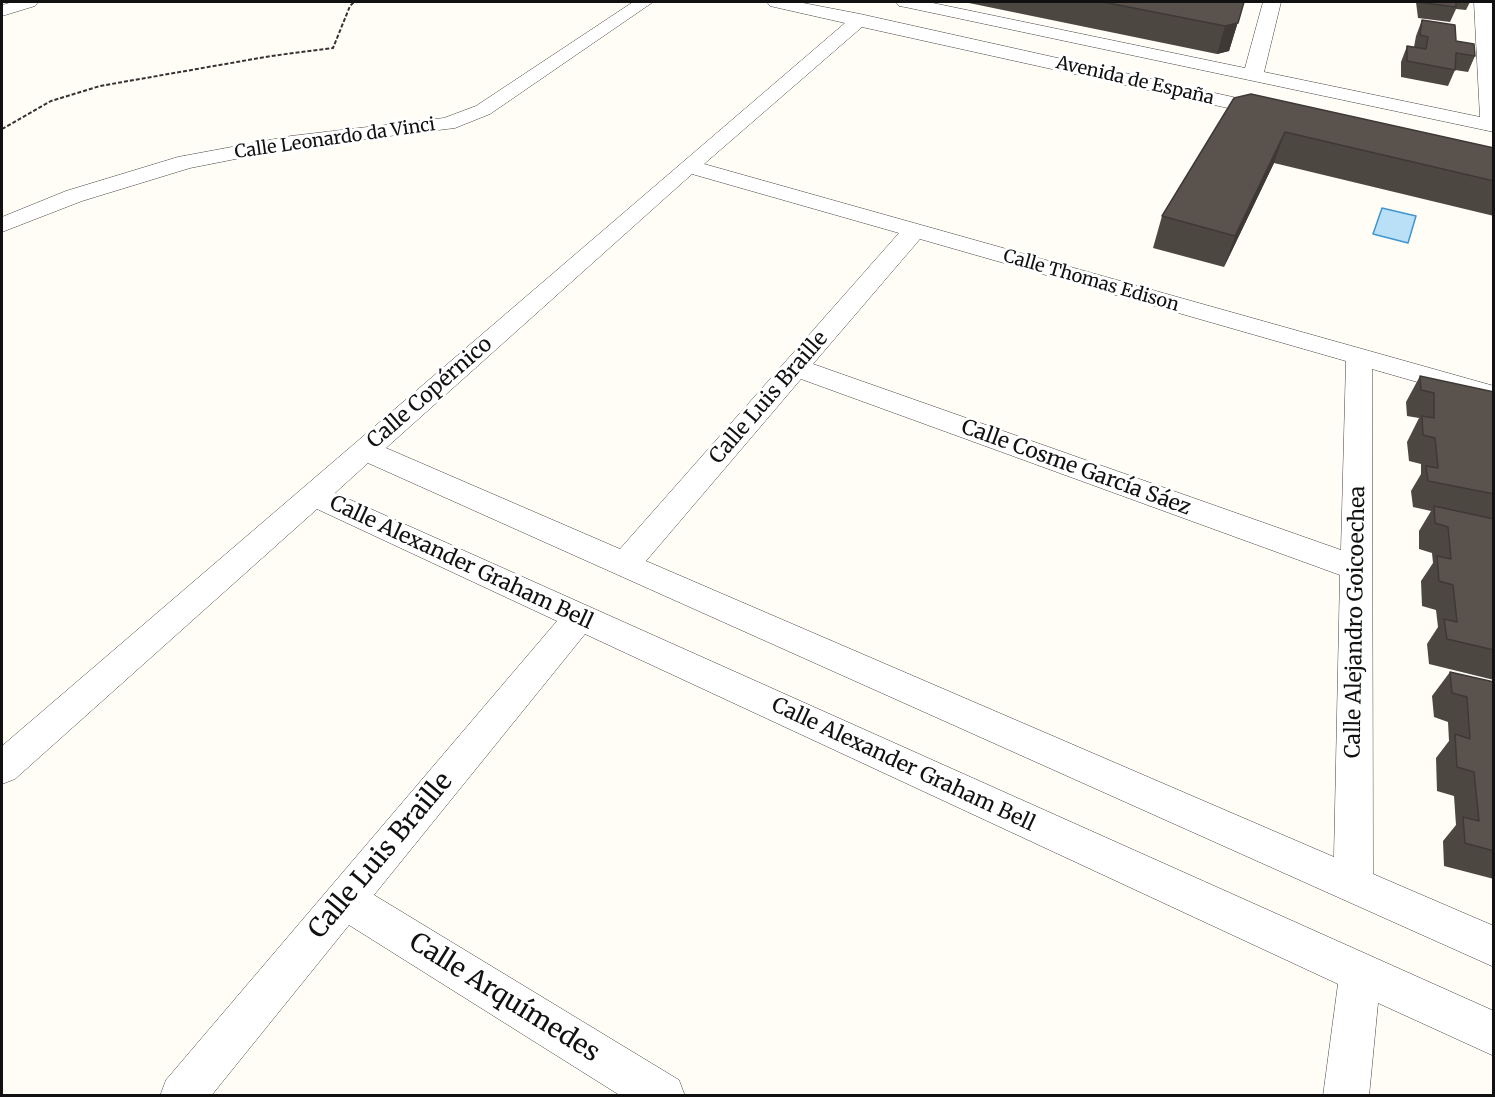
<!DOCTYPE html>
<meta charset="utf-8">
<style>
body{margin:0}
#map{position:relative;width:1495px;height:1097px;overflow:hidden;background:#fffdf5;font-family:Merriweather,serif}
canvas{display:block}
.frame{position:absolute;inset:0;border:3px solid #111;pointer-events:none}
</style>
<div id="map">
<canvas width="1495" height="1097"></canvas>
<div class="frame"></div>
</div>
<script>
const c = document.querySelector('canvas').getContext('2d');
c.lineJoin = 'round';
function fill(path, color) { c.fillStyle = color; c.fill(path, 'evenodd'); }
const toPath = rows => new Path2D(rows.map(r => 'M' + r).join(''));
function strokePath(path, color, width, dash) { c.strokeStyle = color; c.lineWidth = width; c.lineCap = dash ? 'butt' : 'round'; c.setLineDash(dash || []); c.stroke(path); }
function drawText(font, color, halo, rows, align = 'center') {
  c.font = font + ' Merriweather,serif'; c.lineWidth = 6; c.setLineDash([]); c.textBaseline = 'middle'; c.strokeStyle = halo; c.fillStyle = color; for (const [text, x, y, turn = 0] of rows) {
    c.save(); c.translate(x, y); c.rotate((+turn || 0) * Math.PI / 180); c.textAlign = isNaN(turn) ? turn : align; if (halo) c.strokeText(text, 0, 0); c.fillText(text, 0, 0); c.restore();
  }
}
const water = toPath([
 [1382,208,1416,216,1408,243,1373,234,1382,208]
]);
const path = toPath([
 [2,129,51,101,100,86,271,56,333,48,350,6,354,2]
]);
const minor = toPath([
 [13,2,38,2,35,6,2,16,2,5,13,2],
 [633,2,653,2,490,114,455,128,291,148,190,168,82,201,2,232,2,217,66,191,178,157,291,136,444,118,476,106,633,2],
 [767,2,798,2,860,14,1273,106,1280,108,1283,112,1280,116,1273,118,862,27,704,164,1494,386,1494,404,1372,369,1373,874,1494,926,1494,967,368,463,335,493,1494,1011,1494,1056,1378,1003,1369,1096,1323,1096,1338,984,585,634,374,895,679,1080,685,1096,621,1096,349,925,211,1096,160,1096,166,1080,557,621,317,509,15,779,2,784,2,746,845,23,770,6,767,2],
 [692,174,899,233,620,549,386,448,692,174],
 [920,239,1346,361,1341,550,813,364,920,239],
 [801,379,1340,575,1334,857,646,561,801,379],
 [896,2,928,2,1245,68,1263,2,1281,2,1264,72,1480,117,1474,2,1492,2,1494,132,905,7,899,6,896,2]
]);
const wall = toPath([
 [964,2,1244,2,1229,51,1217,54],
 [1416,2,1470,2,1466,10,1456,9,1450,22,1418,18],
 [1422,20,1456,41,1475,56,1468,72,1455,70,1448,86,1401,77,1401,62,1407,46,1414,47,1416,36],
 [1234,98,1494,148,1494,216,1274,163,1224,267,1153,248,1162,216],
 [1420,376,1494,392,1494,680,1429,664,1427,644,1438,627,1436,610,1422,606,1421,581,1433,563,1432,553,1419,549,1419,531,1431,511,1413,507,1411,491,1421,474,1421,464,1409,461,1407,442,1419,418,1407,416,1406,402],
 [1450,672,1494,682,1494,879,1444,866,1443,841,1456,825,1454,796,1437,791,1436,758,1449,741,1448,722,1434,717,1432,696]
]);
const shadedWall = toPath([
 [1244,2,1229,51,1217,54,1225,26],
 [1285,132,1274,163,1224,267,1235,236]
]);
const building = toPath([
 [1103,2,1244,2,1238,23,1225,26,1103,2],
 [1424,2,1456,2,1456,7,1424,3,1424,2],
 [1422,20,1455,25,1456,41,1474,44,1475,56,1456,53,1455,70,1407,61,1407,46,1426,49,1428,37,1420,35,1422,20],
 [1251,94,1494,148,1494,181,1285,132,1235,236,1162,216,1234,98,1251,94],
 [1420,376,1494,392,1494,494,1428,481,1426,466,1438,468,1435,438,1423,435,1422,416,1434,418,1434,393,1421,390,1420,376],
 [1434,506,1494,519,1494,650,1447,639,1444,619,1457,622,1453,585,1439,581,1437,556,1451,559,1448,527,1435,523,1434,506],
 [1450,672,1494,682,1494,851,1465,843,1463,817,1479,821,1474,772,1457,767,1455,734,1470,739,1467,697,1452,693,1450,672]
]);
const farStreetnames = [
 ["Avenida de España",1135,81,13],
 ["Calle Leonardo da Vinci",335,139,-8],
 ["Calle Thomas Edison",1091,281,16]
];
const streetNames = [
 ["Calle Copérnico",430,393,-41],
 ["Calle Luis Braille",769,398,-49],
 ["Calle Cosme García Sáez",1076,468,20],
 ["Calle Alexander Graham Bell",461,563,25],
 ["Calle Alejandro Goicoechea",1356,622,-89],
 ["Calle Alexander Graham Bell",903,765,25]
];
const nearStreetnames = [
 ["Calle Luis Braille",381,856,-50],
 ["Calle Arquímedes",504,998,32]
];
fill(water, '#b9e0f7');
strokePath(water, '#3f96cf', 1.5);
strokePath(minor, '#444', 1);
strokePath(path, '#333', 2, [4, 2]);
fill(minor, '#fff');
fill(wall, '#4d4742');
fill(shadedWall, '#3f3936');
fill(building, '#5a524d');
strokePath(building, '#3f3936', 1.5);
drawText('18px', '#111', '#fff', farStreetnames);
drawText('21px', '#111', '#fff', streetNames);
drawText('26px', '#111', '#fff', nearStreetnames);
</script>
